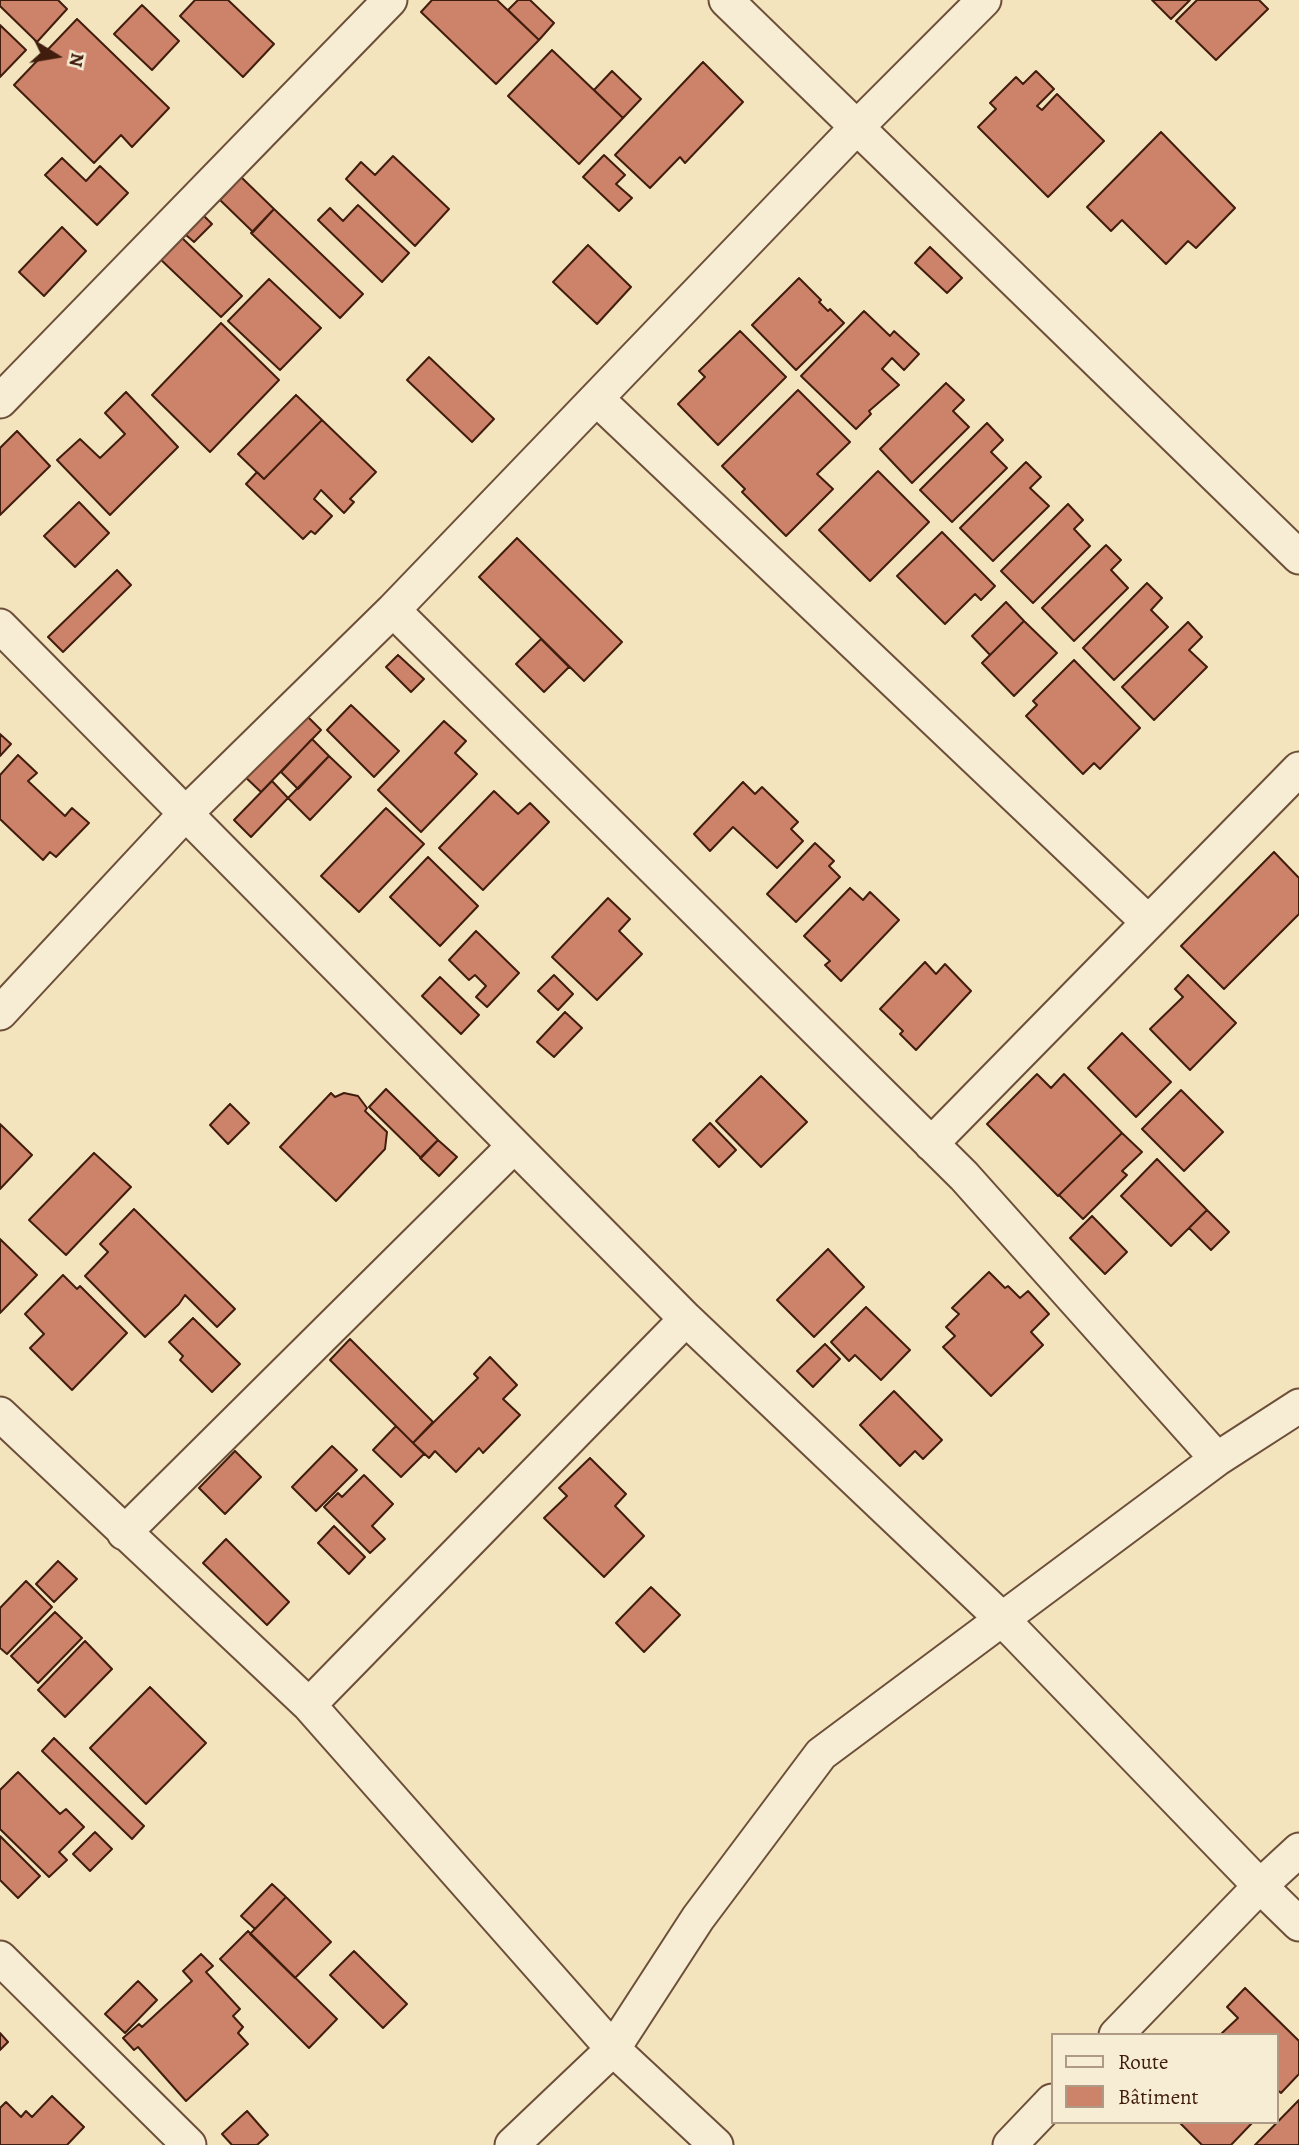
<!DOCTYPE html>
<meta charset="utf-8">
<style>
body{margin:0}
#map{position:relative;width:1299px;height:2145px;overflow:hidden;background:#f3e4be;font-family:Alegreya,serif}
canvas{display:block}
.legend{position:absolute;left:1051px;top:2033px;width:228px;height:91px;box-sizing:border-box;background:#f7edd5;border:2px solid #ae9a85;margin:0;padding:9px 12px;list-style:none;font-size:21px;color:#401d0d}
.legend li{display:flex;align-items:center;gap:14px;height:35px}
.legend b{width:35px;border:2px solid #ae9a85}
.north{position:absolute;left:21px;top:21px;width:70px;height:70px;-webkit-text-stroke:5px #f7edd5;paint-order:stroke;rotate:101deg;font-size:19px;font-weight:700;line-height:28px;text-align:center;color:#401d0d}
.north::after{content:'';display:block;margin:auto;width:24px;height:32px;background:#401d0d;clip-path:polygon(50% 0,100% 100%,50% 72%,0 100%)}
</style>
<div id="map">
<canvas width="1299" height="2145"></canvas>
<ul class="legend">
<li><b style="height:9px;background:#f7edd5"></b>Route</li>
<li><b style="height:19px;background:#cd826a"></b>Bâtiment</li>
</ul>
<div class="north">N</div>
</div>
<script>
const c = document.querySelector('canvas').getContext('2d');
c.lineJoin = 'round';
function fill(path, color) { c.fillStyle = color; c.fill(path, 'evenodd'); }
const toPath = rows => new Path2D(rows.map(r => 'M' + r).join(''));
function strokePath(path, color, width, dash) { c.strokeStyle = color; c.lineWidth = width; c.lineCap = dash ? 'butt' : 'round'; c.setLineDash(dash || []); c.stroke(path); }
const building = toPath([
 [0,0,58,0,67,9,37,42,0,6,0,0],
 [195,0,228,0,274,44,243,77,180,16,195,0],
 [432,0,497,0,539,40,496,84,421,12,432,0],
 [518,0,530,0,554,23,539,40,508,10,518,0],
 [1152,0,1190,0,1171,19,1152,0],
 [1197,0,1259,0,1268,9,1216,60,1176,21,1197,0],
 [142,5,179,41,152,70,114,34,142,5],
 [77,19,169,108,132,147,121,135,94,163,14,85,77,19],
 [0,25,26,50,0,77,0,25],
 [552,50,623,118,579,164,508,96,552,50],
 [703,62,743,102,685,163,680,157,650,188,615,155,703,62],
 [612,71,641,99,623,118,594,90,612,71],
 [1036,71,1054,89,1037,106,1042,110,1057,94,1104,141,1048,197,978,127,996,109,990,103,1016,77,1023,84,1036,71],
 [1161,132,1235,208,1196,248,1188,241,1166,264,1122,220,1111,231,1087,207,1161,132],
 [604,155,625,175,616,184,632,198,619,211,583,177,604,155],
 [393,156,449,209,415,246,346,179,361,162,375,175,393,156],
 [62,158,86,181,100,166,128,193,97,225,45,175,62,158],
 [241,177,274,209,253,232,220,200,241,177],
 [358,205,409,253,382,282,318,220,330,208,343,221,358,205],
 [197,209,212,224,194,242,178,228,197,209],
 [274,209,363,294,340,318,251,233,274,209],
 [62,227,86,251,44,296,19,272,62,227],
 [179,235,242,296,221,317,158,257,179,235],
 [588,245,631,287,597,324,553,282,588,245],
 [930,247,962,278,947,293,915,263,930,247],
 [799,278,821,300,819,302,828,311,830,309,844,323,796,370,752,325,799,278],
 [269,279,321,328,280,370,228,321,269,279],
 [864,311,890,336,894,331,919,354,904,370,892,358,882,369,899,385,869,411,871,414,856,429,801,376,864,311],
 [221,323,279,380,210,452,152,395,221,323],
 [740,331,786,377,718,445,678,404,705,377,699,371,740,331],
 [429,357,494,419,472,442,407,380,429,357],
 [946,383,964,400,953,411,969,427,912,483,880,449,946,383],
 [798,390,850,442,817,474,833,489,786,536,742,492,745,489,722,466,798,390],
 [126,392,178,447,110,515,57,460,80,439,100,458,125,434,105,413,126,392],
 [296,395,322,420,264,479,238,454,296,395],
 [322,420,376,472,350,499,354,502,344,513,321,490,314,499,332,516,315,534,311,531,303,539,246,484,257,472,264,479,322,420],
 [987,423,1003,440,991,452,1007,468,952,522,920,490,987,423],
 [17,431,50,466,0,515,0,448,17,431],
 [1026,462,1041,477,1030,488,1049,506,993,561,960,528,1026,462],
 [878,471,929,522,870,581,819,530,878,471],
 [79,502,109,533,75,567,44,536,79,502],
 [1068,504,1083,520,1074,529,1090,546,1033,603,1001,571,1068,504],
 [942,532,995,586,981,600,975,594,945,624,897,576,942,532],
 [517,538,622,642,584,681,479,577,517,538],
 [1106,545,1121,560,1111,570,1128,588,1074,641,1042,608,1106,545],
 [117,570,131,585,63,652,48,637,117,570],
 [1147,583,1162,598,1151,610,1168,627,1114,680,1083,648,1147,583],
 [1006,602,1024,621,990,655,972,636,1006,602],
 [1024,621,1057,653,1014,696,982,663,1024,621],
 [1188,622,1202,637,1189,650,1207,667,1154,720,1122,687,1188,622],
 [541,639,569,667,544,692,516,664,541,639],
 [398,655,424,679,411,692,386,667,398,655],
 [1074,660,1140,728,1100,769,1094,763,1083,774,1026,716,1037,705,1033,701,1074,660],
 [351,705,399,751,374,777,327,730,351,705],
 [301,710,321,730,261,792,241,773,301,710],
 [444,721,466,741,455,753,477,774,421,832,378,790,444,721],
 [0,734,11,744,0,756,0,734],
 [312,739,329,756,298,789,281,772,312,739],
 [18,755,37,773,28,781,65,816,72,808,89,823,56,857,50,852,43,860,0,819,0,775,18,755],
 [329,756,351,777,310,820,288,798,329,756],
 [272,781,288,798,251,837,234,820,272,781],
 [743,782,755,794,762,787,798,822,791,829,803,841,777,868,733,827,710,851,694,834,743,782],
 [494,791,518,814,530,803,549,822,483,890,439,848,494,791],
 [386,808,424,844,359,912,321,876,386,808],
 [815,843,834,861,829,866,840,877,796,922,767,894,815,843],
 [1274,852,1299,878,1299,914,1224,989,1181,946,1274,852],
 [428,857,478,906,440,946,390,897,428,857],
 [850,888,863,900,870,892,899,920,841,981,825,965,830,961,804,936,850,888],
 [608,898,630,919,619,931,642,954,597,1000,552,957,608,898],
 [476,931,519,973,487,1007,476,997,486,986,475,975,469,980,449,960,476,931],
 [925,962,936,974,945,964,971,991,916,1050,900,1034,903,1031,880,1009,925,962],
 [554,975,573,994,558,1010,538,991,554,975],
 [1188,975,1236,1023,1190,1070,1150,1029,1183,997,1175,989,1188,975],
 [440,977,479,1015,461,1034,422,996,440,977],
 [565,1012,582,1028,554,1057,537,1042,565,1012],
 [1122,1033,1171,1082,1136,1117,1088,1068,1122,1033],
 [1037,1074,1051,1088,1064,1074,1122,1133,1058,1196,987,1124,1037,1074],
 [761,1076,807,1122,761,1167,716,1121,761,1076],
 [386,1089,438,1140,421,1158,369,1107,386,1089],
 [1181,1090,1223,1132,1184,1171,1142,1129,1181,1090],
 [331,1093,335,1097,344,1093,358,1096,367,1108,365,1111,387,1132,385,1149,336,1201,280,1147,331,1093],
 [230,1104,249,1123,228,1144,210,1125,230,1104],
 [710,1123,736,1150,719,1167,693,1140,710,1123],
 [0,1124,32,1155,0,1189,0,1124],
 [1122,1133,1142,1152,1122,1171,1127,1175,1083,1219,1059,1195,1122,1133],
 [438,1140,457,1157,439,1176,420,1158,438,1140],
 [94,1153,131,1187,66,1255,29,1220,94,1153],
 [1157,1159,1207,1210,1171,1246,1121,1196,1157,1159],
 [134,1209,235,1309,217,1327,185,1295,179,1304,145,1337,85,1276,108,1252,100,1244,134,1209],
 [1207,1210,1229,1232,1211,1250,1189,1228,1207,1210],
 [1092,1216,1127,1252,1105,1274,1070,1238,1092,1216],
 [0,1239,37,1275,0,1313,0,1239],
 [828,1249,864,1287,814,1337,777,1300,828,1249],
 [989,1272,1005,1288,1008,1286,1020,1298,1028,1291,1049,1314,1031,1332,1043,1345,991,1396,943,1347,955,1336,946,1327,959,1314,952,1308,989,1272],
 [63,1275,77,1289,80,1286,127,1333,72,1390,30,1348,44,1334,25,1314,63,1275],
 [866,1307,910,1350,881,1380,855,1355,849,1361,831,1342,866,1307],
 [193,1318,240,1364,212,1392,180,1360,183,1356,169,1342,193,1318],
 [350,1339,433,1422,413,1443,330,1360,350,1339],
 [825,1344,840,1359,813,1387,797,1371,825,1344],
 [490,1357,517,1385,503,1399,520,1415,483,1453,479,1448,456,1472,435,1451,429,1458,413,1443,478,1378,474,1374,490,1357],
 [894,1391,942,1440,923,1459,915,1451,900,1466,860,1425,894,1391],
 [396,1426,424,1454,401,1477,373,1450,396,1426],
 [332,1446,357,1470,316,1511,292,1487,332,1446],
 [235,1451,261,1477,225,1514,199,1488,235,1451],
 [590,1458,626,1494,615,1506,644,1536,604,1577,544,1518,567,1496,559,1488,590,1458],
 [364,1475,393,1504,372,1526,385,1539,370,1553,324,1507,338,1493,342,1497,364,1475],
 [334,1526,365,1557,349,1574,318,1543,334,1526],
 [226,1539,289,1602,267,1625,203,1563,226,1539],
 [58,1561,77,1579,54,1602,36,1584,58,1561],
 [26,1581,52,1607,7,1654,0,1648,0,1608,26,1581],
 [651,1587,680,1615,644,1652,616,1623,651,1587],
 [55,1612,82,1638,38,1683,11,1656,55,1612],
 [85,1641,112,1669,65,1717,38,1690,85,1641],
 [150,1687,206,1743,146,1804,90,1748,150,1687],
 [54,1738,144,1826,132,1839,42,1751,54,1738],
 [18,1772,60,1814,66,1809,84,1827,59,1852,67,1860,49,1877,0,1829,0,1790,18,1772],
 [95,1832,112,1849,90,1871,73,1854,95,1832],
 [0,1836,40,1876,18,1898,0,1880,0,1836],
 [272,1884,286,1897,255,1929,241,1916,272,1884],
 [286,1897,331,1942,295,1978,250,1934,286,1897],
 [248,1931,337,2019,309,2048,220,1959,248,1931],
 [354,1951,407,2004,383,2028,330,1975,354,1951],
 [201,1954,213,1966,206,1972,240,2009,233,2016,243,2027,238,2033,248,2044,186,2101,138,2047,134,2050,123,2038,139,2024,142,2027,192,1981,183,1971,201,1954],
 [138,1981,157,2000,125,2033,105,2014,138,1981],
 [1245,1988,1299,2041,1299,2074,1281,2093,1276,2089,1276,2035,1221,2034,1238,2018,1227,2007,1245,1988],
 [0,2033,8,2042,0,2050,0,2033],
 [52,2096,84,2127,67,2145,0,2145,0,2108,6,2102,21,2117,26,2111,32,2117,52,2096],
 [1299,2100,1299,2145,1255,2145,1299,2100],
 [247,2111,268,2135,257,2145,232,2145,222,2134,247,2111],
 [1179,2122,1253,2122,1231,2145,1202,2145,1179,2122]
]);
const minor = toPath([
 [726,0,1299,557],
 [597,399,1148,922],
 [0,401,390,0],
 [393,610,964,1176,1217,1459],
 [0,626,686,1319,1001,1618,1260,1886,1299,1924],
 [0,1013,186,813,393,610,857,127,984,0],
 [931,1144,1299,769],
 [0,1414,309,1705,613,2049,716,2145],
 [124,1533,514,1146],
 [309,1705,686,1319],
 [0,1958,189,2145],
 [1116,2035,1260,1886,1299,1850],
 [512,2145,613,2049,698,1918,821,1754,1217,1459,1299,1406],
 [1010,2145,1052,2101]
]);
fill(building, '#cd826a');
strokePath(building, '#401d0d', 2);
strokePath(minor, '#6d4f39', 37);
strokePath(minor, '#f7edd5', 33);
</script>
